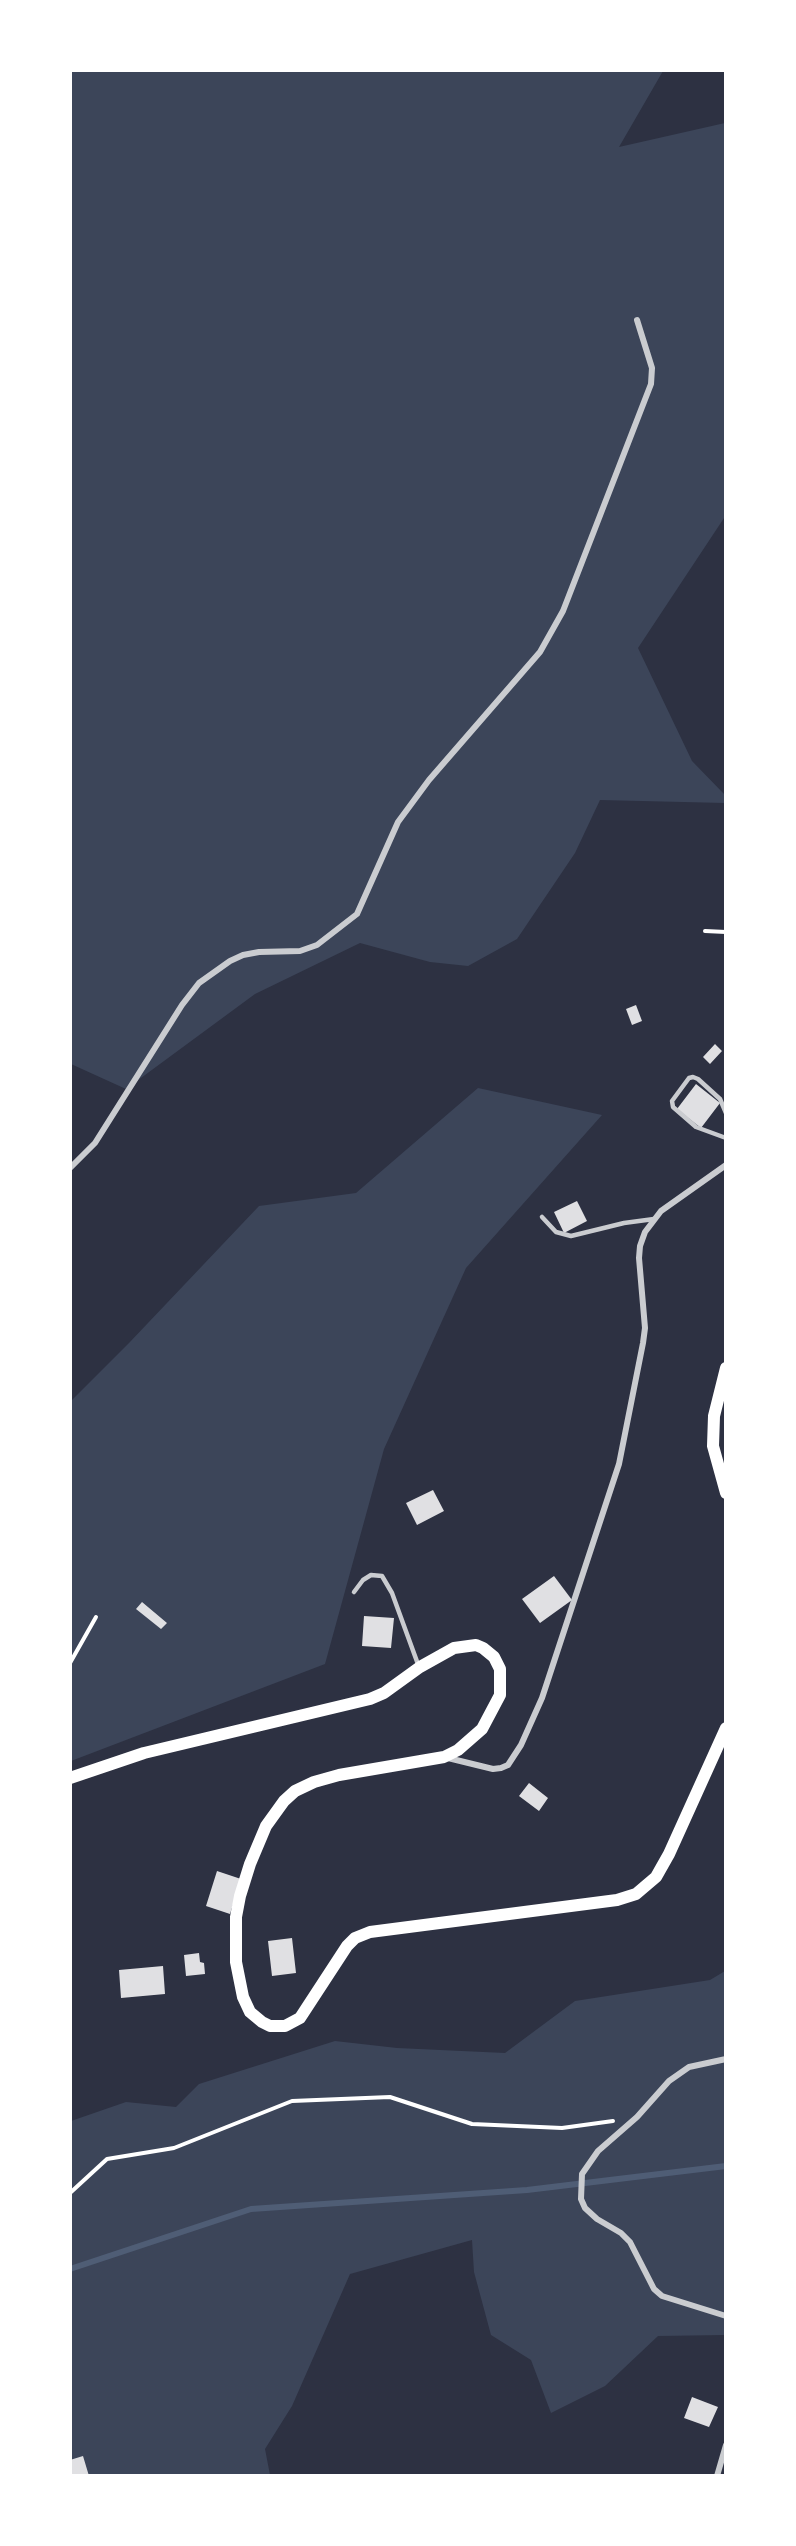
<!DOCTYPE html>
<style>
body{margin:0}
#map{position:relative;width:796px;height:2546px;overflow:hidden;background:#2d3142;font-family:"Source Serif 4",serif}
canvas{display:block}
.frame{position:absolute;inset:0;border:72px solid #fff;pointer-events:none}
</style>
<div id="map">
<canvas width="796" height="2546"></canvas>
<div class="frame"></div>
</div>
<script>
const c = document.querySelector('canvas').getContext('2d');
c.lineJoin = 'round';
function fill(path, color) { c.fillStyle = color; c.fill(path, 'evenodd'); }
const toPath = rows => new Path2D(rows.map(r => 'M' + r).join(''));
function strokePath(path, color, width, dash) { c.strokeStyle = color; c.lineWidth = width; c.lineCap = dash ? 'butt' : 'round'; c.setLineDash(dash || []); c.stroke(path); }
const green = toPath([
 [71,71,663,71,619,147,725,123,726,515,638,648,692,761,725,795,725,803,600,800,575,853,517,939,468,966,430,962,360,943,255,994,126,1089,71,1064],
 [478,1088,602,1115,466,1268,384,1449,325,1664,71,1761,71,1401,129,1343,259,1206,356,1193],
 [725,1971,725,2335,658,2336,605,2386,551,2413,531,2360,491,2335,474,2272,472,2240,350,2274,292,2406,265,2449,270,2475,71,2476,71,2121,126,2102,176,2107,199,2084,335,2041,397,2048,505,2053,575,2001,710,1980]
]);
const stream = toPath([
 [70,2269,251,2209,527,2190,726,2166]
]);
const building = toPath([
 [636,1005,642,1021,632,1025,626,1009],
 [715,1044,722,1051,710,1064,703,1057],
 [696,1084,720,1103,701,1128,677,1109],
 [577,1201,587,1221,564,1233,554,1212],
 [433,1490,444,1511,417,1525,406,1503],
 [554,1576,572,1600,540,1623,522,1599],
 [142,1602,167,1623,161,1629,136,1609],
 [364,1616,394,1618,391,1648,362,1646],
 [529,1783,548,1798,539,1811,519,1796],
 [217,1871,241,1879,230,1914,206,1906],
 [292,1938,296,1973,272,1976,268,1941],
 [199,1953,200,1962,204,1963,205,1974,186,1976,184,1955],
 [163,1966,165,1994,121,1998,119,1970],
 [692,2397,718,2407,709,2427,684,2418],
 [83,2456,89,2476,70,2476,70,2460]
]);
const path = toPath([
 [705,931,726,932],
 [70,1663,96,1617],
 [70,2193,107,2159,174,2148,292,2101,390,2097,472,2124,562,2128,613,2121]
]);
const service = toPath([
 [726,1113,720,1099,698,1079,693,1077,689,1078,672,1101,673,1107,696,1127,726,1138],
 [542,1217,556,1232,571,1236,624,1223,654,1219],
 [354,1592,363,1580,371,1575,382,1576,392,1593,419,1667]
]);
const minor = toPath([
 [70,1168,95,1143,182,1005,199,983,230,961,243,955,259,952,300,951,317,945,357,914,398,822,429,780,540,652,563,611,651,384,652,368,637,320],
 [448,1758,493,1769,501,1768,508,1765,521,1745,542,1698,619,1464,643,1343,645,1328,639,1258,640,1246,645,1232,661,1211,726,1165],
 [726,2059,689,2067,669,2081,637,2117,598,2151,582,2174,581,2199,585,2208,597,2219,621,2233,630,2242,654,2289,662,2296,726,2316],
 [717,2476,726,2445]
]);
const secondary = toPath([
 [726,1368,714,1416,713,1446,726,1493],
 [70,1778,144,1753,370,1699,384,1693,420,1667,454,1648,476,1645,483,1648,494,1657,500,1669,500,1695,482,1729,458,1750,444,1757,339,1775,314,1782,295,1791,284,1801,266,1826,250,1864,240,1896,236,1917,236,1962,243,1997,250,2012,262,2022,270,2026,285,2026,300,2018,347,1946,355,1938,370,1932,617,1900,636,1894,656,1877,669,1854,726,1728]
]);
fill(green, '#3c4559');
strokePath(stream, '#4f5d75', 6);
fill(building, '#e0e0e3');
strokePath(path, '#fff', 4);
strokePath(service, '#caccd0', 4.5);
strokePath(minor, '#caccd0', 6);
strokePath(secondary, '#fff', 12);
</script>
